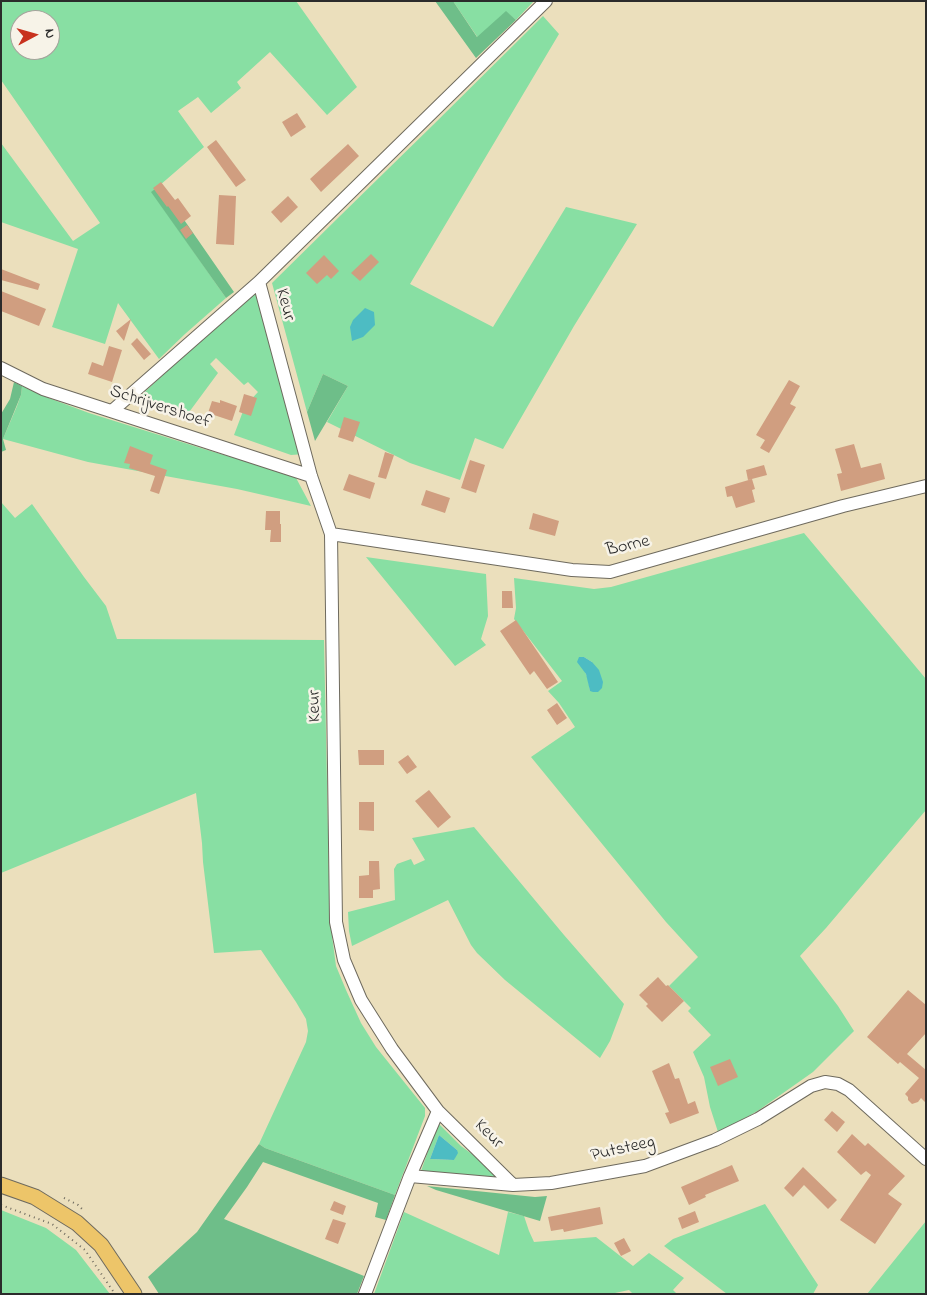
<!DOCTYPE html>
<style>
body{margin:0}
#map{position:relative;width:927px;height:1295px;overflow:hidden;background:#ebdfbc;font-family:"Indie Flower",sans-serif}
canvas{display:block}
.frame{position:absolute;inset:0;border:2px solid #2b2b2b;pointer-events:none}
.north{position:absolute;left:10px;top:10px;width:50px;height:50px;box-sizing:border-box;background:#f7f3e8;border:1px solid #a5a39c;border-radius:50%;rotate:84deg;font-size:14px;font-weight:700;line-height:20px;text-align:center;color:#2b2b2b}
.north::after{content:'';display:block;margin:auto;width:18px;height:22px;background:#c8321e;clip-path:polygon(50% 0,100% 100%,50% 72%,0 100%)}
</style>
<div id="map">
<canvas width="927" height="1295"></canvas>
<div class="frame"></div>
<div class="north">N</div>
</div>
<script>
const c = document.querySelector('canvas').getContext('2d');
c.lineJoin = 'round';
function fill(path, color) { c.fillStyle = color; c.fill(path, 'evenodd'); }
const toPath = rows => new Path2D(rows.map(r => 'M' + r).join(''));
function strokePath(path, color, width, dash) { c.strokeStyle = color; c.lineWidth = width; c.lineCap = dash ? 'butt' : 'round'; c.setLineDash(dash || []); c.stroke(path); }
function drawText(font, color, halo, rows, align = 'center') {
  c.font = font + ' "Indie Flower",sans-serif'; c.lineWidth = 5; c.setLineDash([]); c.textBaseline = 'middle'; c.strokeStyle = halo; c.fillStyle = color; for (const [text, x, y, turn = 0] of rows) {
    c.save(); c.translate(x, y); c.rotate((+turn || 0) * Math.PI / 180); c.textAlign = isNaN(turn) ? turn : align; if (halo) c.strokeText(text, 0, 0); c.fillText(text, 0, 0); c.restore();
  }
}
const green = toPath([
 [1,1,296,1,357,87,327,115,270,52,237,82,241,88,211,113,198,97,178,111,204,147,152,192,226,298,185,334,159,359,118,303,105,344,52,327,78,249,1,222,1,143,73,241,100,223,1,80],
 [20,20,50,20,50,50,20,50],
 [453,1,534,1,516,20,506,12,478,38],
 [543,16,559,34,410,284,493,327,566,207,637,224,574,326,503,449,475,438,460,480,410,463,327,422,348,386,323,374,307,412,272,283,341,215,433,125],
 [258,293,305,454,291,455,234,435,245,406,258,392,248,382,244,385,216,358,210,364,218,373,184,419,137,403,136,400,249,295],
 [22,386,46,397,89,413,204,449,295,476,311,506,237,489,88,462,3,439,17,406,21,395],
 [1,502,15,518,32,504,84,577,106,606,117,639,324,640,329,878,332,936,336,966,346,990,361,1023,376,1047,425,1108,425,1116,395,1195,265,1148,259,1144,306,1042,308,1031,306,1019,296,1002,261,950,214,953,203,862,202,843,196,793,1,873],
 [804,533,926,679,926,810,826,928,800,956,838,1006,854,1031,813,1072,759,1110,730,1127,718,1132,710,1107,704,1077,693,1052,711,1035,688,1011,691,1008,669,986,698,957,666,922,531,757,575,727,559,703,548,691,562,681,514,619,516,608,514,578,594,589,611,587],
 [579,657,584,657,592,662,590,691,588,679],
 [366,557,486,574,488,616,481,639,486,645,455,666],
 [474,827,564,935,624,1004,610,1041,600,1058,505,980,477,953,471,945,448,900,352,946,349,931,348,912,395,900,394,869,397,864,411,859,414,865,425,860,412,838],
 [438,1123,461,1146,506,1179,421,1171],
 [439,1135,457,1150,454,1160,430,1159],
 [765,1204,818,1285,813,1294,727,1294,664,1246,673,1239],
 [1,1210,46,1228,76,1250,110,1294,1,1294],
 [404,1212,499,1255,508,1212,524,1216,529,1231,534,1242,596,1237,633,1266,649,1253,684,1278,673,1290,677,1294,633,1294,629,1290,615,1293,614,1294,374,1294],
 [926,1221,926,1294,867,1294]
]);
const forest = toPath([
 [435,1,453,1,477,37,506,11,516,20,476,58],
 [160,185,234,292,226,298,151,192],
 [323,374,348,386,315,441,307,412],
 [14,382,22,386,21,395,3,439,6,450,1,452,1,414,10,399],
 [259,1144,265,1148,395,1195,386,1220,375,1217,378,1203,263,1162,247,1187,224,1219,364,1276,357,1294,159,1294,148,1277,197,1232],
 [427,1186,535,1197,547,1196,540,1221,436,1190]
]);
const water = toPath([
 [365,308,374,312,375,325,363,337,352,341,350,327,353,320],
 [579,657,584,657,592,662,599,670,603,682,602,688,598,692,593,692,590,691,586,674,577,662],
 [439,1135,457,1150,458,1153,454,1160,430,1159]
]);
const building = toPath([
 [297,113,306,127,291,137,282,122],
 [216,140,246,180,236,187,207,147],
 [348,144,359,156,321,192,310,179],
 [161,182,175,200,178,198,191,216,181,224,168,206,167,207,153,188],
 [219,195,236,196,234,245,216,244],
 [288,196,298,207,281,223,271,212],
 [187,225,193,233,186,239,180,230],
 [371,254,379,262,360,281,351,273],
 [324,255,339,271,331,279,327,275,317,284,306,273],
 [1,269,40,284,38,290,1,280],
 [1,291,46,309,39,326,1,311],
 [131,319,124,341,116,331],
 [137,338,151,354,144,360,131,344],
 [109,346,122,350,112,382,88,374,92,362,103,366],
 [789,380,800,386,790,404,796,407,769,453,760,448,765,440,756,435],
 [244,394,257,398,251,416,239,412],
 [220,400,237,406,232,421,208,413,212,401,220,403],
 [344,417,360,422,353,442,338,437],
 [854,444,861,468,881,463,885,479,841,491,837,474,842,473,835,449],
 [130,446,153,455,150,464,167,470,159,494,150,491,155,476,129,468,130,464,124,463],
 [385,452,394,455,386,479,378,477],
 [470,460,485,465,476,493,461,488],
 [764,465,767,475,748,480,746,470],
 [349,474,375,483,370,499,343,490],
 [752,479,755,489,752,490,755,502,736,508,732,496,727,497,725,487],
 [426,490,450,498,445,513,421,505],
 [266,511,280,511,280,524,281,524,281,542,270,542,271,530,265,530],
 [533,513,559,521,555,536,529,529],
 [502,591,512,591,513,608,502,608],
 [516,620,558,682,547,689,534,671,530,675,500,631],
 [557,703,567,718,557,725,547,710],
 [358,750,384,750,384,765,359,765],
 [408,755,417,767,407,774,398,762],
 [429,790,451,817,438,828,415,801],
 [359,802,374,802,374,831,359,830],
 [369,861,379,861,380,889,373,890,373,898,359,898,359,876,369,875],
 [658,977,666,986,668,985,684,1001,662,1022,646,1006,648,1004,639,995],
 [908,990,926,1005,926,1033,907,1054,926,1070,926,1103,921,1098,918,1102,912,1104,908,1100,908,1097,905,1094,919,1078,900,1062,898,1064,867,1037],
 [730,1059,738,1077,718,1086,710,1067],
 [669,1063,675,1079,679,1078,688,1104,695,1101,699,1113,670,1124,665,1113,669,1112,652,1071],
 [832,1111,845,1122,837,1132,824,1120],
 [852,1134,865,1146,868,1143,905,1176,888,1194,902,1204,875,1244,840,1220,871,1175,866,1171,861,1175,837,1152],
 [732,1165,739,1181,705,1195,706,1197,689,1205,681,1187],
 [803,1167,837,1200,828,1209,804,1185,793,1197,784,1188],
 [334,1201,346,1206,343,1215,330,1210],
 [600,1207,603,1224,564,1232,563,1229,551,1231,548,1217],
 [695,1211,699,1222,682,1229,678,1218],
 [333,1219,346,1223,338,1244,325,1239],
 [624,1238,631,1251,621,1256,614,1243]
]);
const path = toPath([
 [64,1198,78,1205,83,1210],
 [1,1205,52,1224,85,1250,115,1294]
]);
const minor = toPath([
 [259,282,311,476,331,534,336,922,344,960,361,1000,392,1049,438,1111,513,1185],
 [1,368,43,389,311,476],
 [112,411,259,282,546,1],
 [331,534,572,570,610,572,843,506,926,486],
 [410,1176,513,1185,551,1183,645,1166,715,1140,758,1119,811,1086,825,1082,838,1084,849,1090,926,1159],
 [365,1294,410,1176,438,1111]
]);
const major = toPath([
 [1,1185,35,1197,77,1223,101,1245,134,1294]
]);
const streetNames = [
 ["Keur",284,305,75],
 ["Schrijvershoef",160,408,18],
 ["Borne",628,547,-13],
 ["Keur",316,706,-91],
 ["Keur",488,1135,45],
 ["Putsteeg",623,1150,-13]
];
fill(green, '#88dfa3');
fill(forest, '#6ebe89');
fill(water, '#4dbcc3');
fill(building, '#d09e80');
strokePath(minor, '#6e6a5e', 14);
strokePath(major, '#6e6a5e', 17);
strokePath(path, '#6e6a5e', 2, [1, 4]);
strokePath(minor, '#fff', 12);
strokePath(major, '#edc569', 15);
drawText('18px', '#2b2b2b', '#f7f3e8', streetNames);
</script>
